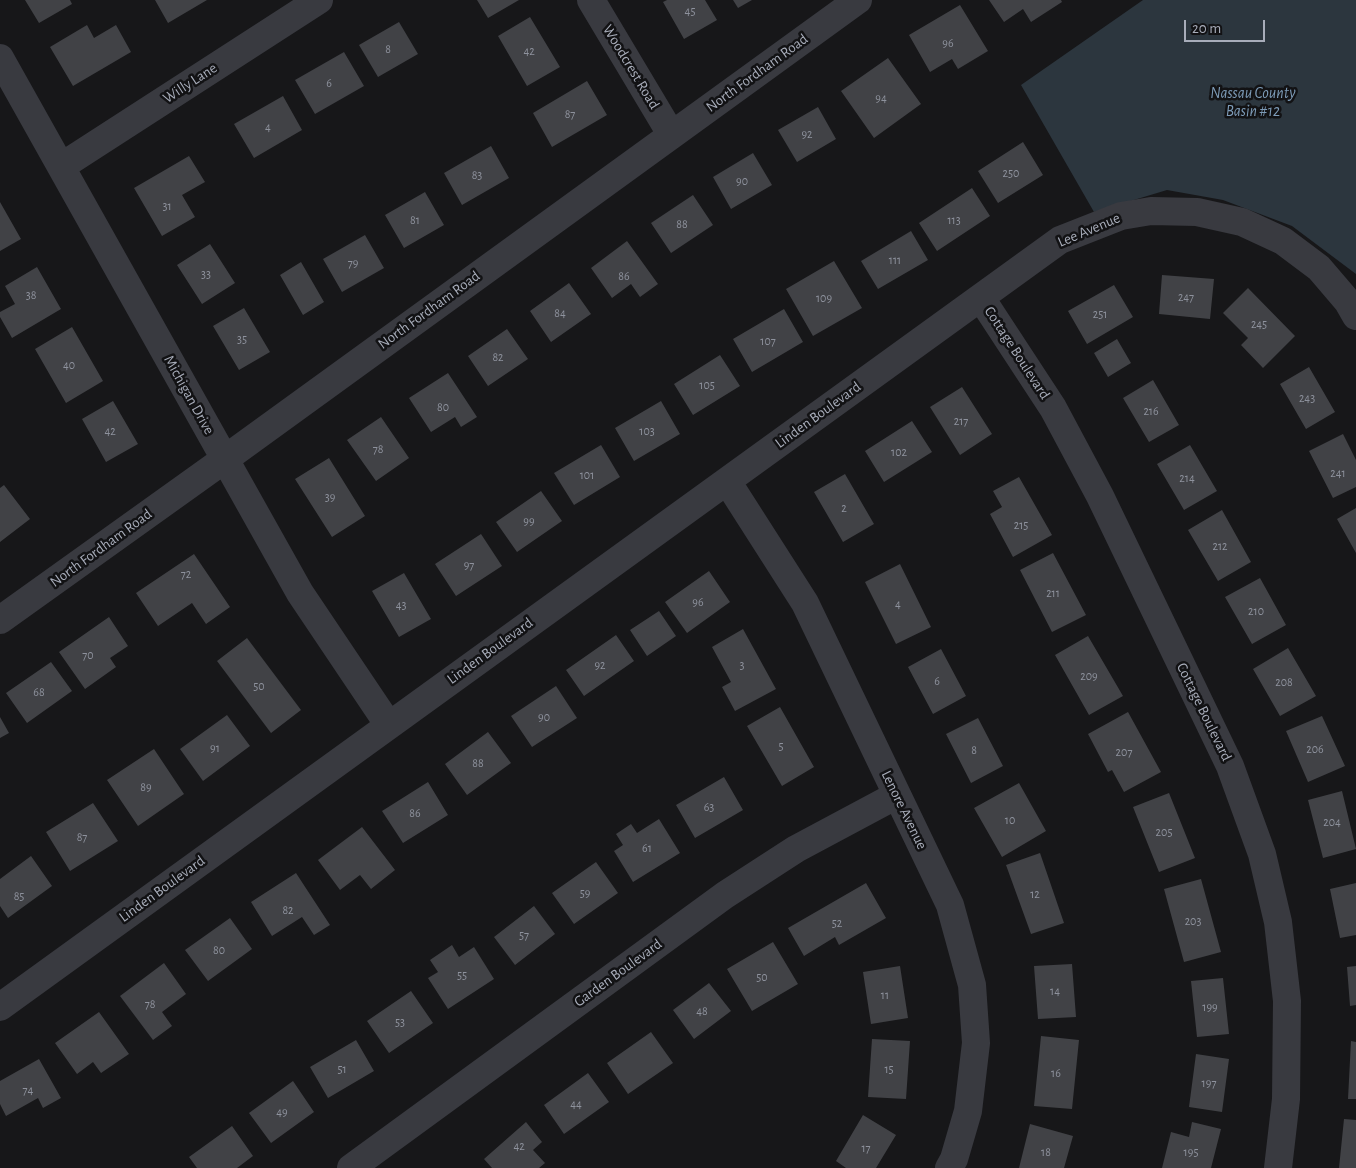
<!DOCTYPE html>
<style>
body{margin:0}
#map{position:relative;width:1356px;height:1168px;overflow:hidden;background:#171719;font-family:"Alegreya Sans",sans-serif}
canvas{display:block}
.scale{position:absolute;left:1184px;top:20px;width:81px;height:22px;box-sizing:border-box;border:2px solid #a8adba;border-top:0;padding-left:6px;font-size:15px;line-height:18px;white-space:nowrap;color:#a8adba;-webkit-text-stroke:4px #121214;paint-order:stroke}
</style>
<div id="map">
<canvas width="1356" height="1168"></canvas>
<div class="scale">20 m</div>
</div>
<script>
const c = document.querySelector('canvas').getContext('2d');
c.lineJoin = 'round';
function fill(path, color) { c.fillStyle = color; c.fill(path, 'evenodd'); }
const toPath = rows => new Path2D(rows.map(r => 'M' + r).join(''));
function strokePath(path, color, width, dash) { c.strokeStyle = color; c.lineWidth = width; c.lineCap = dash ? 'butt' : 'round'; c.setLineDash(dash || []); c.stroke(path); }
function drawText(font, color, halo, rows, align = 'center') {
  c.font = font + ' "Alegreya Sans",sans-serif'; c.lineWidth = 5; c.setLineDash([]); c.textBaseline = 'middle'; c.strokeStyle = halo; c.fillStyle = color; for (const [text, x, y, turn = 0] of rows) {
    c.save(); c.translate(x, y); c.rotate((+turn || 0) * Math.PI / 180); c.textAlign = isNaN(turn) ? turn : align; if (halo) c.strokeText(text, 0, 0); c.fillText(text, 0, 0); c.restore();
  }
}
const water = toPath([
 [1143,0,1356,0,1356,274,1292,226,1223,200,1167,190,1094,212,1021,85]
]);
const building = toPath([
 [25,0,70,0,72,4,39,23],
 [155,0,207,0,168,23],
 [477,0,519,0,488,18],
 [667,0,705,0,717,20,684,39,663,2],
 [733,0,752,0,738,8],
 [989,0,1061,0,1062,2,1031,22,1023,9,1004,22],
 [960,5,988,51,958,69,952,59,930,72,909,35],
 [530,17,560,67,527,86,498,36],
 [399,22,418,54,378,77,359,45],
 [87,25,94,38,116,25,131,52,73,86,50,47],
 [344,52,364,86,315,114,295,80],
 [888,58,921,104,874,138,841,91],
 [587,81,607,115,552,147,533,113],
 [283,96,302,130,254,158,234,124],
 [818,107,836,139,797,162,778,130],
 [1023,142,1043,175,998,203,978,171],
 [491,146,509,178,462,205,444,173],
 [753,153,772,185,731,209,713,177],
 [189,156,205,182,182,195,195,217,162,236,134,188],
 [972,188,990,216,937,251,919,223],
 [425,192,444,225,404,248,385,215],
 [693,195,713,225,671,253,651,223],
 [0,202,21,239,0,251],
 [911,231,928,260,878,289,861,261],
 [365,235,384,268,342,292,323,259],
 [627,241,658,284,640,297,631,284,612,298,591,268],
 [210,244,235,283,202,304,177,265],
 [834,261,862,308,813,336,786,289],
 [301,262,324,302,303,315,280,275],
 [37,267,61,309,12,338,0,317,0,312,15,304,5,286],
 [1162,275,1214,279,1210,319,1159,314],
 [569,283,591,314,551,342,530,311],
 [1114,285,1133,317,1087,344,1068,311],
 [1248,288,1295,336,1263,368,1241,345,1248,338,1223,313],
 [244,308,270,352,239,370,213,326],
 [784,309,803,342,752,372,733,339],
 [72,327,103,381,66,403,35,349],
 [507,329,528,359,488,386,468,356],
 [1117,339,1131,363,1108,377,1094,353],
 [720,355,740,386,693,415,674,384],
 [1309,367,1335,412,1306,429,1280,384],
 [448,373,477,417,461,427,455,417,431,432,409,398],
 [1153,380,1179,425,1149,442,1123,398],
 [962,387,992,434,960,455,930,407],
 [113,401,138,444,106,462,82,419],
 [661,401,680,434,634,461,615,428],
 [381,417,409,458,376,481,347,440],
 [912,421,932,452,884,482,865,451],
 [1343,434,1356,460,1356,487,1333,498,1309,451],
 [601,445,620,477,574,505,554,473],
 [1190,445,1217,491,1184,510,1157,464],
 [329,458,365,516,332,537,295,479],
 [845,474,874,524,843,542,814,492],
 [1019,477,1052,535,1013,557,990,514,1002,507,993,491],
 [4,485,30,519,0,542,0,488],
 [541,491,562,521,517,552,496,522],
 [1356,508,1356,553,1337,519],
 [1222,510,1251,562,1218,581,1188,530],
 [481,534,502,566,456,596,435,564],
 [1053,553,1086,615,1052,632,1020,570],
 [194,554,230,607,206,624,192,603,158,626,136,593],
 [900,564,931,627,896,644,865,582],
 [709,571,730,602,687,633,665,602],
 [404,573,431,619,399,637,372,591],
 [1260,578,1286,625,1252,644,1225,597],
 [659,611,676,636,647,656,630,630],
 [109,617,128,646,110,658,116,667,85,689,59,652],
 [743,629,776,689,735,711,722,687,731,682,712,647],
 [616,635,634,661,584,696,566,670],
 [1088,636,1123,696,1089,715,1055,655],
 [247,638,301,710,271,733,217,661],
 [1288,648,1316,696,1280,716,1253,669],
 [941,649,966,696,933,714,908,667],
 [51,662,72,691,27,723,6,693],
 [556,686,577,718,532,747,511,716],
 [780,707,814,767,782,786,747,726],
 [1128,712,1161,772,1124,792,1112,770,1108,772,1088,734],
 [227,715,250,746,203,781,180,749],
 [1322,716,1345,766,1308,782,1286,731],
 [0,717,9,733,0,738],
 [978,718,1003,766,971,783,946,734],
 [488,732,511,763,467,795,445,764],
 [154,749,184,794,138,826,107,780],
 [724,777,743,810,695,838,676,805],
 [428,782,448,815,403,843,382,811],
 [1019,783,1046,831,1002,857,974,808],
 [1342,791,1356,849,1323,858,1308,800],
 [1169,793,1195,858,1159,872,1133,807],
 [93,803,118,841,70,871,46,832],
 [659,819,680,853,633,882,614,851,623,845,616,834,631,824,637,833],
 [362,827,395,870,371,889,360,875,340,890,318,860],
 [1040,853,1064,923,1031,934,1006,865],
 [31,856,52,886,8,918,0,906,0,879],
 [596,862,618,893,574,924,552,893],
 [296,873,330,925,314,935,302,917,272,936,251,902],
 [1201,879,1221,952,1184,962,1164,889],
 [866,883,886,918,839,945,835,937,804,956,788,928],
 [1356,883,1356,935,1340,938,1330,889],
 [534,906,555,934,515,965,494,937],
 [230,918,252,949,208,981,185,950],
 [773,942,798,984,752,1011,727,969],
 [452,945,459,957,474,947,494,979,448,1009,428,978,438,972,430,960],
 [164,963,186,994,162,1012,172,1026,153,1040,120,996],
 [1072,964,1076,1017,1038,1019,1034,966],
 [900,966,908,1018,871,1024,863,972],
 [1356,966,1356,1005,1350,1006,1347,967],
 [1223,978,1229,1034,1197,1037,1191,981],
 [709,983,731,1011,694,1039,673,1010],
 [411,991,433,1023,389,1053,367,1021],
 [99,1012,129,1054,101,1073,93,1062,77,1074,55,1043],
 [651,1032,673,1063,628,1094,607,1063],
 [1041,1036,1079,1040,1072,1109,1034,1106],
 [872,1039,910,1041,906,1099,868,1097],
 [356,1040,374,1071,328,1098,310,1067],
 [1351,1041,1356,1042,1356,1099,1348,1099],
 [1196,1054,1229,1059,1222,1112,1189,1107],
 [39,1059,61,1098,43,1108,38,1098,6,1116,0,1104,0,1081],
 [588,1073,609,1102,564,1134,544,1105],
 [293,1081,314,1112,271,1143,249,1113],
 [863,1115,896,1135,876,1168,846,1168,836,1161],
 [1344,1119,1356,1120,1356,1168,1339,1168],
 [526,1122,542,1142,533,1150,545,1163,539,1168,492,1168,484,1159],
 [1192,1122,1221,1129,1211,1168,1162,1168,1171,1132,1189,1137],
 [1030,1124,1073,1136,1064,1168,1019,1168],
 [232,1126,253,1156,237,1168,197,1168,189,1157]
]);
const minor = toPath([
 [591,0,671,134],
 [0,58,300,593,388,724],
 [62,166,319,0],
 [981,298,1053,408,1100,496,1230,766,1262,854,1278,922,1287,1001,1286,1099,1278,1168],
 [727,481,805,603,950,905,972,985,976,1043,968,1111,954,1159,949,1168],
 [0,620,225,459,858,0],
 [0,1007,1060,240,1121,216,1151,211,1197,212,1242,222,1283,241,1319,268,1348,302,1356,316],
 [351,1168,725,895,796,849,897,795]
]);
const numberNames = [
 ["45",690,11],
 ["96",948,43],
 ["8",388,49],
 ["42",529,51],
 ["6",329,83],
 ["94",881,98],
 ["87",570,114],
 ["4",268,127],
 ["92",807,134],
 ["250",1011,173],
 ["83",477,175],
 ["90",742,181],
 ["31",167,206],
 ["81",415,220],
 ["113",954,220],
 ["88",682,224],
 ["111",895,260],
 ["79",353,263],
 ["33",206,274],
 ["86",624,276],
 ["38",31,295],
 ["247",1186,297],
 ["109",824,298],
 ["84",560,313],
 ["251",1100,314],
 ["245",1259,324],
 ["35",242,339],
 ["107",768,341],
 ["82",498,357],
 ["40",69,365],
 ["105",707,385],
 ["243",1307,398],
 ["80",443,407],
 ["216",1151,411],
 ["217",961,421],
 ["42",110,431],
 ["103",647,431],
 ["78",378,449],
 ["102",899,452],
 ["241",1338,473],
 ["101",587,475],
 ["214",1187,478],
 ["39",330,497],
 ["2",844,508],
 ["99",529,521],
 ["215",1021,525],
 ["212",1220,546],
 ["97",469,565],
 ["72",186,574],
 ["211",1053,593],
 ["96",698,602],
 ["4",898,604],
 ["43",401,605],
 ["210",1256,611],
 ["70",88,655],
 ["92",600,665],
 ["3",742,665],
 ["209",1089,676],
 ["6",937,681],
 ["208",1284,682],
 ["50",259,686],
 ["68",39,692],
 ["90",544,717],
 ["5",781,746],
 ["91",215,748],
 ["206",1315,749],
 ["8",974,750],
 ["207",1124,752],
 ["88",478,763],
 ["89",146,787],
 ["63",709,807],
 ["86",415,813],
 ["10",1010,820],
 ["204",1332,822],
 ["205",1164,832],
 ["87",82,837],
 ["61",647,848],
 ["59",585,893],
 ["12",1035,894],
 ["85",19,896],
 ["82",288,910],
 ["203",1193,921],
 ["52",837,923],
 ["57",524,935],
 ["80",219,950],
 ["55",462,975],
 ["50",762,977],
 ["14",1055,991],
 ["11",885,995],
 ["78",150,1004],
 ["199",1210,1007],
 ["48",702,1011],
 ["53",400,1022],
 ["51",342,1069],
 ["15",889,1069],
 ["16",1056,1073],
 ["197",1209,1083],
 ["74",28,1090],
 ["44",576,1104],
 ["49",282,1112],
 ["42",519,1146],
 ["17",866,1148],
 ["18",1046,1152],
 ["195",1191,1152]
];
const streetNames = [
 ["Woodcrest Road",631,67,59],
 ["North Fordham Road",757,73,-36],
 ["Willy Lane",190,83,-33],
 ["Lee Avenue",1089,230,-23],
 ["North Fordham Road",429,310,-36],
 ["Cottage Boulevard",1017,353,57],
 ["Michigan Drive",189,395,61],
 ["Linden Boulevard",818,415,-36],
 ["North Fordham Road",101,548,-36],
 ["Linden Boulevard",490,651,-36],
 ["Cottage Boulevard",1204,712,64],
 ["Lenore Avenue",904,810,64],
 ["Linden Boulevard",162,889,-36],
 ["Garden Boulevard",618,973,-36]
];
const waterNames = [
 ["Nassau County",1253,93],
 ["Basin #12",1253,111]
];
fill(water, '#2c363e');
fill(building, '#414246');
strokePath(minor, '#393a40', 28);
drawText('12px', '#8e929d', null, numberNames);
drawText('15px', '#a8adba', '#121214', streetNames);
drawText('italic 16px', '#7d9bb7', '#121214', waterNames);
</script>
